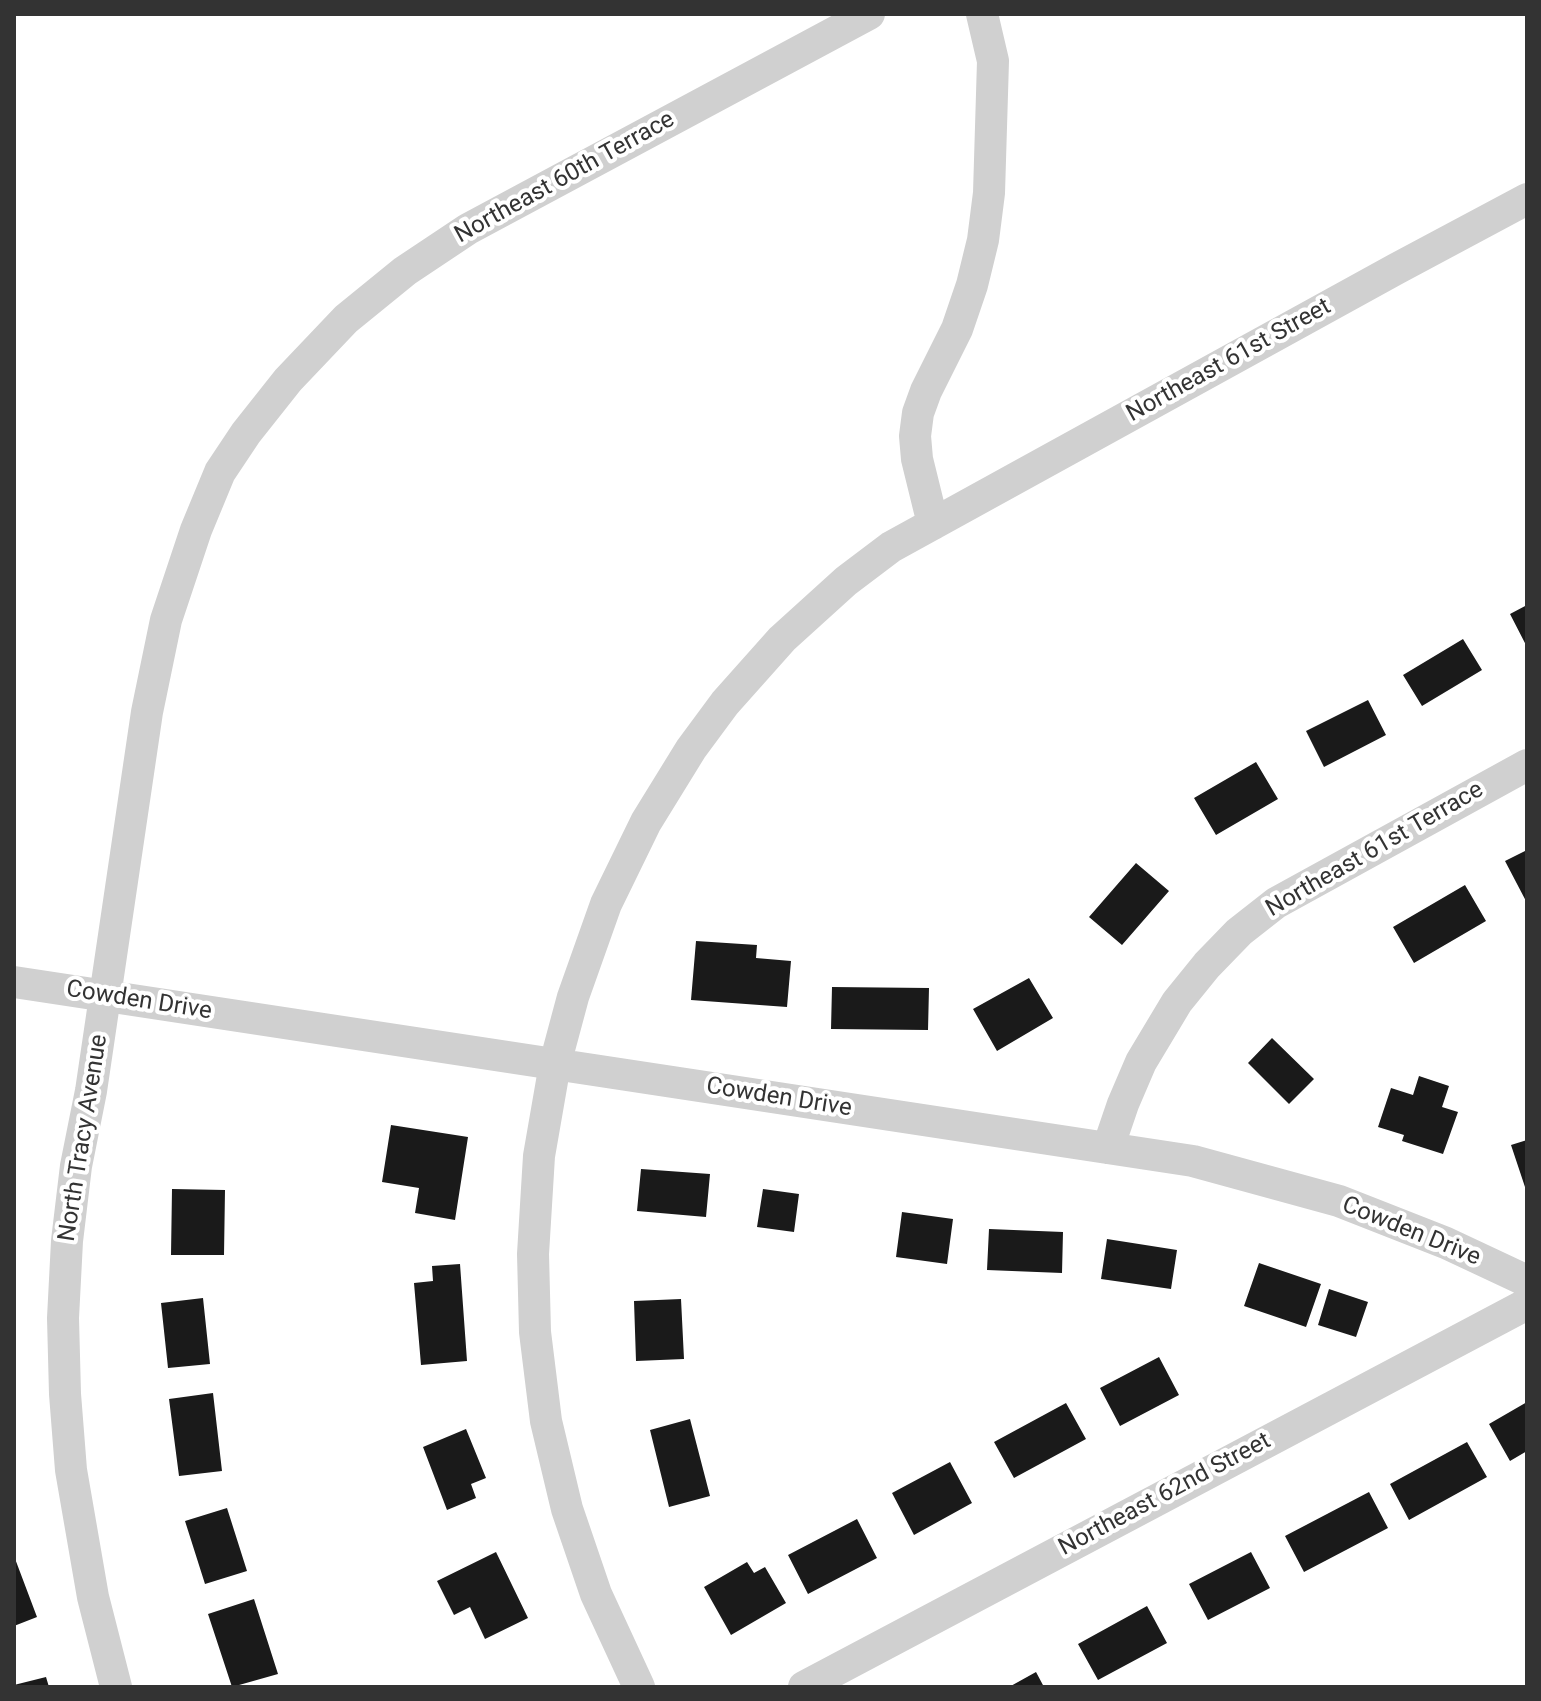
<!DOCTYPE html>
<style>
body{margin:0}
#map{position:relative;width:1541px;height:1701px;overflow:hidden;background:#fff;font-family:Roboto,sans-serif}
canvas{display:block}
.frame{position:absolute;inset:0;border:16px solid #333;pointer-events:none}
</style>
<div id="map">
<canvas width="1541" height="1701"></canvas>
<div class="frame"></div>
</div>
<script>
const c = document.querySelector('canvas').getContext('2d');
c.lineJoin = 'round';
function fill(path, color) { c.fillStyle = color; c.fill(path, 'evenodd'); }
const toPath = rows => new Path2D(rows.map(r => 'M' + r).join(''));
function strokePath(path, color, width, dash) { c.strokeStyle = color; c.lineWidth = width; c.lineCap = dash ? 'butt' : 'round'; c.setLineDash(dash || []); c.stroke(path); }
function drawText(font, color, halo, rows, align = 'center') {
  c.font = font + ' Roboto,sans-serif'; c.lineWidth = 8; c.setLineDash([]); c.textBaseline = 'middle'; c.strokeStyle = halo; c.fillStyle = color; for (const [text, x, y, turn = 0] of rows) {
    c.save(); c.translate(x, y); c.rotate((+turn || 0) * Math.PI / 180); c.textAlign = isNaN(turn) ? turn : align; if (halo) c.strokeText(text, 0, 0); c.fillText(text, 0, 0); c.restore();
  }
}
const building = toPath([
 [1527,605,1527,647,1510,614],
 [1463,639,1482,670,1422,706,1403,675],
 [1368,700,1386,735,1324,767,1306,731],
 [1256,762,1278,799,1216,835,1194,798],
 [1527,850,1527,903,1505,861],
 [1136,863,1169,891,1122,945,1089,917],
 [1465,885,1486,921,1414,963,1393,927],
 [696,941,757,945,756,958,791,961,787,1007,691,1000],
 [1029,978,1053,1018,997,1051,973,1009],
 [832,987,929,988,928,1030,831,1029],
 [1272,1038,1314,1079,1289,1104,1248,1063],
 [1419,1076,1449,1086,1442,1107,1458,1112,1443,1154,1402,1141,1404,1135,1378,1127,1391,1088,1413,1095],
 [391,1125,468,1137,455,1220,415,1213,419,1188,382,1182],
 [1527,1140,1527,1186,1525,1187,1511,1145],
 [641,1169,710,1174,706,1217,637,1211],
 [172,1189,225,1190,224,1255,171,1255],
 [763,1189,799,1194,794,1232,757,1227],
 [902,1212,953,1219,947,1264,896,1257],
 [989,1229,1063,1232,1062,1273,987,1270],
 [1107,1239,1177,1250,1171,1289,1101,1279],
 [1259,1263,1321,1284,1306,1327,1244,1306],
 [460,1264,467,1361,421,1365,414,1283,433,1281,432,1266],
 [1329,1289,1368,1302,1356,1337,1318,1325],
 [203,1298,210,1364,168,1368,161,1303],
 [681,1299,684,1359,636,1361,634,1301],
 [1159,1357,1179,1395,1120,1426,1100,1388],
 [213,1393,222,1471,179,1476,169,1399],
 [1527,1402,1527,1451,1510,1461,1489,1424],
 [1066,1403,1086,1439,1014,1478,994,1442],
 [690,1419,710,1496,669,1507,650,1430],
 [466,1429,486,1478,471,1484,476,1498,447,1510,423,1447],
 [1467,1442,1487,1477,1409,1520,1390,1484],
 [950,1462,972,1503,914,1535,892,1493],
 [1369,1492,1388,1528,1304,1572,1285,1536],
 [227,1508,247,1571,205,1584,185,1521],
 [857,1519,877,1558,808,1594,788,1555],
 [496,1552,528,1618,485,1639,470,1607,454,1615,437,1581],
 [1251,1552,1270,1588,1208,1620,1189,1584],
 [14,1556,37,1617,14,1626],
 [747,1562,754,1573,765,1567,786,1603,731,1635,704,1587],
 [254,1599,278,1674,232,1687,208,1614],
 [1147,1606,1167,1643,1098,1680,1078,1644],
 [1036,1672,1044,1687,1009,1687],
 [46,1677,49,1687,14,1687,14,1685]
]);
const street = toPath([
 [933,524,917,459,915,436,918,413,926,391,957,329,972,285,983,240,989,193,993,61,982,14],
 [14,982,1193,1161,1339,1201,1446,1243,1527,1281],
 [1108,1148,1123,1104,1141,1062,1177,1002,1207,965,1239,932,1276,903,1527,765],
 [116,1687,93,1597,71,1470,65,1394,63,1318,67,1241,76,1166,91,1091,147,712,166,620,196,530,220,472,246,433,288,380,346,319,405,271,468,229,869,14],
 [639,1687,596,1594,567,1509,546,1421,535,1332,533,1254,539,1156,555,1064,573,997,606,904,646,822,691,749,725,703,782,639,846,581,891,547,1396,269,1527,199],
 [804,1687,1527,1304]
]);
const streetNames = [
 ["Northeast 60th Terrace",565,178,-29],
 ["Northeast 61st Street",1229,361,-29],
 ["Northeast 61st Terrace",1375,850,-30],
 ["Cowden Drive",139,1001,9],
 ["Cowden Drive",779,1098,9],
 ["North Tracy Avenue",84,1138,-81],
 ["Cowden Drive",1411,1232,22],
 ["Northeast 62nd Street",1165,1495,-28]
];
fill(building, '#1a1a1a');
strokePath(street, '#d0d0d0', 32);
drawText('24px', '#333', '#fff', streetNames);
</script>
